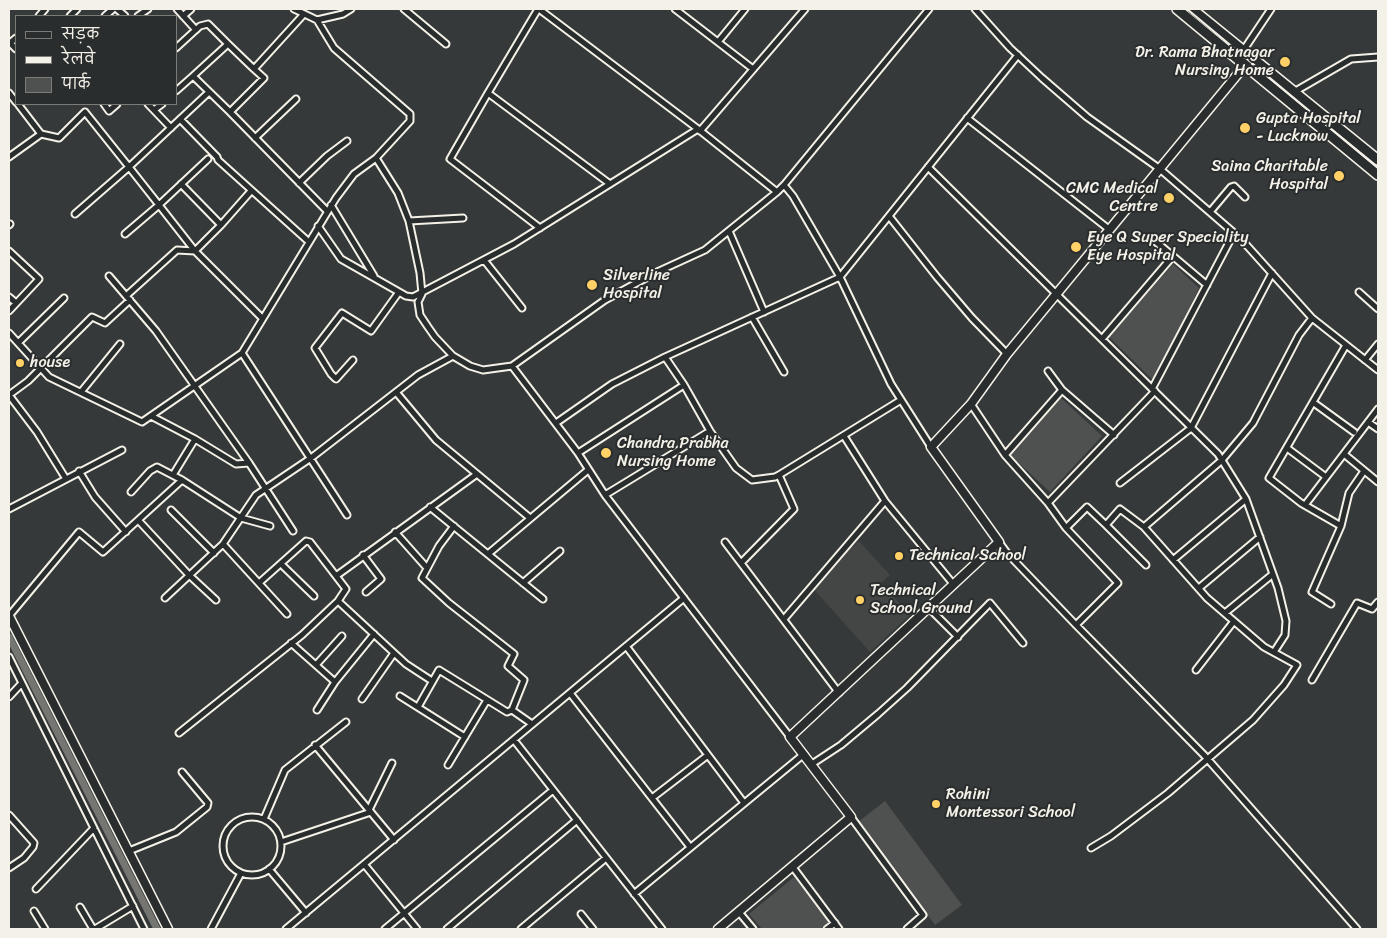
<!DOCTYPE html>
<meta charset="utf-8">
<style>
body{margin:0}
#map{position:relative;width:1387px;height:938px;overflow:hidden;background:#363939;font-family:Sriracha,"Playpen Sans Deva",sans-serif}
canvas{display:block}
.frame{position:absolute;inset:0;border:10px solid #f4f1e8;pointer-events:none}
.legend{position:absolute;left:15px;top:15px;width:162px;height:90px;box-sizing:border-box;background:#2a2d2e;border:1px solid #7b7b78;margin:0;padding:6px 9px;list-style:none;font-size:15px;color:#f4f1e8}
.legend li{display:flex;align-items:center;gap:10px;height:25px}
.legend b{width:25px;border:1px solid #7b7b78}
</style>
<div id="map">
<canvas width="1387" height="938"></canvas>
<div class="frame"></div>
<ul class="legend">
<li><b style="height:6px;background:#2a2d2e"></b>सड़क</li>
<li><b style="height:6px;background:#f4f1e8"></b>रेलवे</li>
<li><b style="height:14px;background:#4e514f"></b>पार्क</li>
</ul>
</div>
<script>
const c = document.querySelector('canvas').getContext('2d');
c.lineJoin = 'round';
function fill(path, color) { c.fillStyle = color; c.fill(path, 'evenodd'); }
const toPath = rows => new Path2D(rows.map(r => 'M' + r).join(''));
function strokePath(path, color, width, dash) { c.strokeStyle = color; c.lineWidth = width; c.lineCap = dash ? 'butt' : 'round'; c.setLineDash(dash || []); c.stroke(path); }
function drawText(font, color, halo, rows, align = 'center') {
  c.font = font + ' Sriracha,sans-serif'; c.lineWidth = 4; c.setLineDash([]); c.textBaseline = 'middle'; c.strokeStyle = halo; c.fillStyle = color; for (const [text, x, y, turn = 0] of rows) {
    c.save(); c.translate(x, y); c.rotate((+turn || 0) * Math.PI / 180); c.textAlign = isNaN(turn) ? turn : align; if (halo) c.strokeText(text, 0, 0); c.fillText(text, 0, 0); c.restore();
  }
}
const built = toPath([
 [859,541,890,575,881,583,910,615,870,652,810,585]
]);
const green = toPath([
 [1173,264,1199,288,1154,381,1109,337],
 [1060,397,1102,436,1050,492,1008,453],
 [885,801,962,905,935,925,858,822],
 [794,877,830,921,820,929,762,929,749,914]
]);
const canal = toPath([
 [9,637,157,929]
]);
const street = toPath([
 [117,9,125,16],
 [177,9,196,30],
 [294,9,317,20,343,14,351,9],
 [404,9,446,44],
 [539,9,698,129,777,192],
 [675,9,753,69],
 [975,9,1010,48,1042,78,1087,117,1160,169,1241,239,1312,318,1378,370],
 [39,16,45,9],
 [70,16,77,9],
 [105,16,113,9],
 [138,16,148,9],
 [183,16,191,9],
 [9,42,16,49],
 [718,42,745,9],
 [10,43,16,38],
 [176,48,200,26,208,24,228,44],
 [1243,51,1271,9],
 [254,69,228,44,193,76,230,112,264,78,254,69,304,14],
 [176,91,193,76],
 [1294,92,1351,59,1378,57],
 [9,93,16,102],
 [488,93,538,9],
 [18,104,41,134,59,138,85,112,129,167,75,214],
 [104,104,109,111,117,104],
 [148,104,171,128],
 [154,110,162,104],
 [230,112,327,211],
 [967,118,1110,230],
 [180,119,217,157,218,160,309,242],
 [700,131,805,9],
 [255,138,296,99],
 [9,157,41,134],
 [376,158,398,193,409,221,420,273,422,294,418,302,420,315,428,327,435,337,453,356,470,366,483,370,512,366,605,300,657,272,705,250,777,192,784,185,929,9],
 [208,159,159,205,129,167,209,92],
 [928,167,1218,454,1246,499,1278,588,1286,621,1285,635,1274,652],
 [299,183,327,156,347,141],
 [784,185,793,196,840,277,891,384,931,447],
 [331,205,374,276],
 [1210,212,1231,187,1234,186,1245,197],
 [889,216,937,277,972,318,1007,354],
 [409,221,463,218],
 [9,225,10,224],
 [221,225,251,191],
 [318,226,341,259,406,296,413,297,514,244,698,129],
 [540,228,450,159,488,93,610,184],
 [729,231,764,312],
 [125,234,159,205,195,251,262,318],
 [1155,241,1207,285],
 [9,251,39,279,9,311],
 [484,260,522,308],
 [109,276,156,331,249,463,293,531],
 [1359,292,1378,309],
 [126,296,177,250,195,251,221,225,181,184],
 [9,297,16,303],
 [752,317,784,372],
 [9,333,49,377,142,422,242,353,336,198,354,174,376,158,410,121,410,114,334,48,317,20],
 [1102,339,1173,256],
 [18,343,64,298],
 [242,353,347,515],
 [665,357,684,385,710,431,736,468,752,480,775,477,779,475,901,400],
 [353,360,336,379,331,374,315,348,342,313,371,331,399,292],
 [1365,360,1378,344],
 [512,366,578,453,605,495,790,737],
 [1048,371,1062,390,1114,435],
 [1152,389,1234,233],
 [81,392,120,344],
 [396,392,436,440,530,518],
 [9,395,28,381,92,317,105,323,130,300],
 [9,395,37,432,66,479],
 [1314,403,1354,432],
 [971,404,1005,455,1048,503,1066,528,1118,583,1076,625],
 [151,416,195,439,236,464,249,463],
 [1368,422,1378,429],
 [556,423,612,384,665,357,840,277,1018,55],
 [844,436,885,501,954,585],
 [1287,448,1326,477],
 [578,453,684,385],
 [1344,454,1378,482],
 [1005,455,1062,390],
 [79,471,95,497,126,532],
 [173,475,195,439],
 [1120,483,1191,428,1272,273],
 [131,492,150,471,157,467,182,480,241,518,270,526],
 [605,495,710,431],
 [1048,503,1155,391],
 [1305,505,1378,409],
 [430,507,543,599],
 [9,509,122,450],
 [171,510,214,553],
 [139,521,189,575,216,600],
 [454,526,439,546,422,578,449,603,514,654,508,666,524,680,512,710],
 [1341,526,1301,503,1269,478,1346,345],
 [1144,527,1222,460,1253,423,1299,335,1312,318],
 [1066,528,1087,507,1106,525],
 [395,532,427,568],
 [725,542,839,693],
 [999,542,1007,553,1076,625,1204,755,1357,929],
 [223,544,287,614],
 [488,554,588,470],
 [363,555,381,579,366,592],
 [1173,560,1246,499],
 [741,563,794,509,779,475],
 [281,564,314,596],
 [336,576,477,474],
 [523,583,560,551],
 [1199,588,1260,537],
 [165,598,223,544,256,495,311,458,418,375,453,356],
 [338,601,406,664,432,681],
 [1331,604,1312,592,1341,526,1349,493,1364,471],
 [929,608,958,637],
 [1225,613,1273,574],
 [9,616,79,532,103,552,182,480],
 [784,619,885,501],
 [291,643,335,682],
 [626,646,744,803],
 [9,657,144,929],
 [316,665,342,636],
 [1196,670,1234,621],
 [1312,680,1357,603,1372,609,1378,602],
 [570,693,690,847],
 [400,696,465,737],
 [9,697,22,683],
 [362,699,394,653],
 [418,707,439,670,507,712,512,710,532,724],
 [317,710,335,682,374,634],
 [179,733,302,635,338,601,346,589,310,542,306,541,259,583],
 [514,740,662,929],
 [315,745,394,840],
 [812,764,841,745,878,714,907,688,990,603,1023,643],
 [448,765,487,700],
 [652,798,708,755],
 [369,810,392,763],
 [9,815,34,843,33,847,24,858,9,868],
 [851,817,923,915,907,929],
 '223 846a29 29 0 1 1 58 0a29 29 0 1 1-58 0Z',
 [264,819,285,770,346,722],
 [281,842,371,812],
 [1091,848,1111,836,1168,793,1253,720,1284,685,1297,665,1264,647,1207,598,1144,527,1120,509,1106,525,1146,565],
 [129,851,176,832,207,807,208,803,182,772],
 [364,864,417,929],
 [792,866,839,929],
 [269,869,306,913],
 [36,889,94,828],
 [634,894,804,754],
 [80,907,93,929],
 [34,911,45,929],
 [738,911,753,929],
 [581,914,593,929],
 [95,929,133,906],
 [211,929,241,873],
 [286,929,684,598],
 [385,929,553,790],
 [447,929,577,820],
 [521,929,606,858],
 [827,929,835,923]
]);
const secondary = toPath([
 [9,616,168,929],
 [718,929,851,817,790,737,999,542,931,447,971,404,1007,354,1251,58]
]);
const highway = toPath([
 [1177,9,1378,175],
 [1192,9,1378,160]
]);
const rail = toPath([
 [1187,9,1378,168]
]);
const markers = [
 [1285,62,6,"#ffd166"],
 [1245,128,6,"#ffd166"],
 [1339,176,6,"#ffd166"],
 [1169,198,6,"#ffd166"],
 [1076,247,6,"#ffd166"],
 [592,285,6,"#ffd166"],
 [20,363,5,"#ffd166"],
 [606,453,6,"#ffd166"],
 [899,556,5,"#ffd166"],
 [860,600,5,"#ffd166"],
 [936,804,5,"#ffd166"]
];
const poiNames = [
 ["Dr. Rama Bhatnagar",1274,53,"right"],
 ["Nursing Home",1274,71,"right"],
 ["Gupta Hospital",1256,119],
 ["- Lucknow",1256,137],
 ["Saina Charitable",1328,167,"right"],
 ["Hospital",1328,185,"right"],
 ["CMC Medical",1158,189,"right"],
 ["Centre",1158,207,"right"],
 ["Eye Q Super Speciality",1087,238],
 ["Eye Hospital",1087,256],
 ["Silverline",603,276],
 ["Hospital",603,294],
 ["house",30,363],
 ["Chandra Prabha",617,444],
 ["Nursing Home",617,462],
 ["Technical School",909,556],
 ["Technical",870,591],
 ["School Ground",870,609],
 ["Rohini",946,795],
 ["Montessori School",946,813]
];
fill(built, '#434645');
fill(green, '#4e514f');
strokePath(canal, '#757572', 7);
strokePath(street, '#f4f1e8', 9);
strokePath(secondary, '#f4f1e8', 11);
strokePath(highway, '#f4f1e8', 12);
strokePath(street, '#2a2d2e', 5);
strokePath(secondary, '#2a2d2e', 8);
strokePath(highway, '#2a2d2e', 9);
strokePath(rail, '#f4f1e8', 2);
for (const [x, y, r, color] of markers) { const dot = new Path2D(); dot.arc(x, y, r, 0, 2 * Math.PI); c.fillStyle = color; c.fill(dot); strokePath(dot, '#2a2d2e', 2); }
drawText('16px', '#f4f1e8', '#2a2d2e', poiNames, 'left');
</script>
